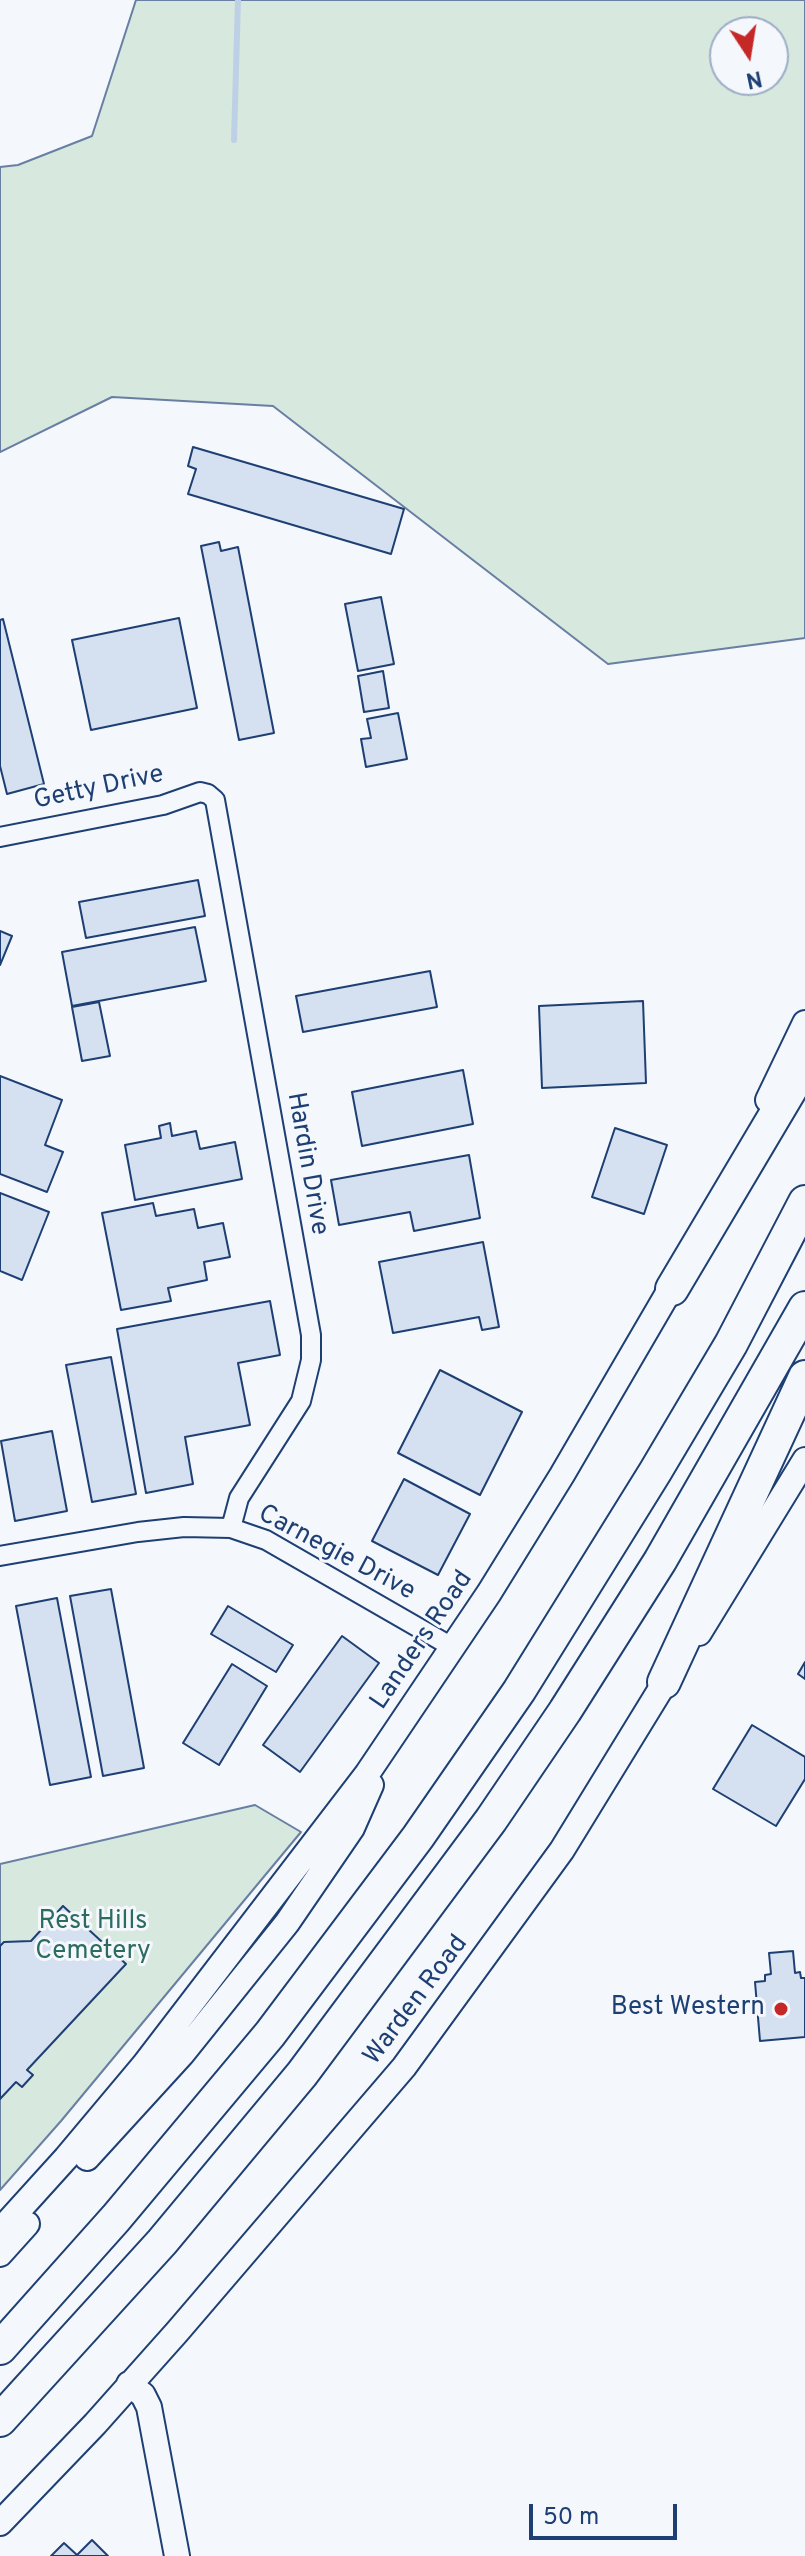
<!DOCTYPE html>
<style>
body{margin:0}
#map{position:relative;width:805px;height:2556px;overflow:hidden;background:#f4f7fb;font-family:Overpass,sans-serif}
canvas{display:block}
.north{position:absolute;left:709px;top:16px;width:80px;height:80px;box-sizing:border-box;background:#f4f7fb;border:2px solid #9eadc5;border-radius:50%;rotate:168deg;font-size:22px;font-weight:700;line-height:32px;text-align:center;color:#1d3f73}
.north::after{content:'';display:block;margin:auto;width:28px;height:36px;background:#c62828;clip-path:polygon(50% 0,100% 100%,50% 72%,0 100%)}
.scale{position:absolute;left:529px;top:2504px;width:148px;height:36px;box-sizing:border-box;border:4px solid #1d3f73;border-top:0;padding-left:10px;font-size:24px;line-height:28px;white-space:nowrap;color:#1d3f73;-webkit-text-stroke:6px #f4f7fb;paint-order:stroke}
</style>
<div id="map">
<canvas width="805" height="2556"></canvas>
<div class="north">N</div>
<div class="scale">50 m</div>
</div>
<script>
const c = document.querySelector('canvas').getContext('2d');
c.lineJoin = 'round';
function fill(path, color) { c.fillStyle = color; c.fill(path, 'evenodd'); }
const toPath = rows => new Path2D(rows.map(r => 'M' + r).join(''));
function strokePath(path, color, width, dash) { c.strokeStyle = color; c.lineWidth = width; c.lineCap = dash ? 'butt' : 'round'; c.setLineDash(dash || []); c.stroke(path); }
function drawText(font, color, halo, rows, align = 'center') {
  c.font = font + ' Overpass,sans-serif'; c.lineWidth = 6; c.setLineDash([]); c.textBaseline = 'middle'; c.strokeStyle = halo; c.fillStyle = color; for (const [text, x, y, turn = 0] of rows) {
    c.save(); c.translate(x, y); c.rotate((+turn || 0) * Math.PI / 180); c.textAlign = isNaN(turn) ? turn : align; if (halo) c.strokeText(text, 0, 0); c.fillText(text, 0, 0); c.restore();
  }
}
const green = toPath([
 [136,0,805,0,805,638,608,664,273,406,112,397,0,452,0,167,18,165,92,136,136,0],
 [773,32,773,80,725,80,725,32,773,32],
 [255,1805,301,1832,61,2121,0,2190,0,1864,255,1805]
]);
const stream = toPath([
 [234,140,238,0]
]);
const building = toPath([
 [193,447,404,509,391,554,188,494,196,469,188,466,193,447],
 [219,542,221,551,238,547,274,733,239,740,201,546,219,542],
 [381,597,394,664,358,671,345,604,381,597],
 [179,618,197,708,91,730,72,640,179,618],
 [3,619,44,784,7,794,0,766,0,620,3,619],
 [383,671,389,708,364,712,358,676,383,671],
 [398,713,407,759,366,767,361,739,371,738,367,719,398,713],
 [198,880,205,916,86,938,79,902,198,880],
 [195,927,206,981,72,1006,62,952,195,927],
 [0,931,12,936,0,965,0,931],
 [430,971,437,1007,303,1032,296,996,430,971],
 [643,1001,646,1083,542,1088,539,1006,643,1001],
 [99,1002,110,1056,82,1061,72,1007,99,1002],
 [463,1070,473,1124,362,1146,352,1092,463,1070],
 [0,1076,62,1100,45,1145,63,1152,47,1192,0,1174,0,1076],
 [170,1123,172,1136,196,1131,200,1149,235,1142,242,1179,135,1200,125,1145,161,1138,159,1126,170,1123],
 [615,1128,667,1145,644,1214,592,1197,615,1128],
 [469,1155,480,1218,414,1231,410,1212,339,1225,331,1180,469,1155],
 [0,1193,49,1212,22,1280,0,1271,0,1193],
 [153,1203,156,1216,194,1209,198,1228,223,1223,230,1257,204,1262,207,1280,168,1288,171,1301,121,1310,102,1213,153,1203],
 [483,1242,499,1327,482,1330,479,1317,393,1333,379,1262,483,1242],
 [270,1301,280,1355,238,1363,250,1425,185,1437,193,1484,146,1493,117,1329,270,1301],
 [111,1357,136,1494,92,1502,66,1365,111,1357],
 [440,1370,522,1412,480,1495,398,1453,440,1370],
 [52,1431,67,1511,15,1521,1,1441,52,1431],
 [404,1479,470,1514,438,1575,372,1541,404,1479],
 [111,1589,144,1768,103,1776,70,1596,111,1589],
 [57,1598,91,1777,50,1785,16,1606,57,1598],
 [228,1606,293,1645,276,1672,211,1634,228,1606],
 [342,1636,379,1663,300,1772,263,1745,342,1636],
 [805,1662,805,1679,798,1674,805,1662],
 [232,1664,267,1686,219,1765,183,1743,232,1664],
 [752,1725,805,1757,805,1779,776,1826,713,1789,752,1725],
 [63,1906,126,1964,27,2070,33,2075,22,2087,16,2082,0,2099,0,1946,4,1942,31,1941,63,1906],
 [793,1951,795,1973,800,1972,801,1978,805,1978,805,2037,760,2041,755,1982,765,1981,765,1975,771,1974,769,1953,793,1951],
 [92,2540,108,2556,51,2556,64,2543,77,2555,92,2540]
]);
const minor = toPath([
 [0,837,163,805,200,792,208,794,215,800,311,1335,311,1360,301,1401,239,1498,231,1528],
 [0,1556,138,1532,184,1527,231,1528,266,1540,452,1647]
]);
const secondary = toPath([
 [768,1100,805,1023],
 [699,1633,805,1460],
 [87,2158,182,2054,287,1923,352,1828,371,1785],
 [0,2231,66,2158,144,2065,367,1774,489,1593,562,1475,678,1276],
 [0,2254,27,2224],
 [129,2384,143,2395,149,2407,177,2556],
 [0,2523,95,2424,177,2332,404,2067,562,1850,673,1669]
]);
const motorway = toPath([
 [672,1289,805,1065],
 [664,1682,805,1377],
 [0,2348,116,2218,270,2034,418,1837,519,1691,655,1472,731,1344,805,1202],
 [0,2420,162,2242,302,2074,491,1820,565,1711,660,1561,805,1308]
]);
const markers = [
 [781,2009,8,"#c62828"]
];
const streetNames = [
 ["Getty Drive",99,789,-12],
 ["Hardin Drive",306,1164,80],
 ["Carnegie Drive",336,1554,28],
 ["Landers Road",423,1641,-56],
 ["Warden Road",417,2001,-53]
];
const parkNames = [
 ["Rest Hills",93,1923],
 ["Cemetery",93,1953]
];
const poiNames = [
 ["Best Western",765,2009]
];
fill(green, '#d7e8df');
strokePath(green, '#687fa3', 2);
strokePath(stream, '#bed0e5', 6);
fill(building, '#d5e0f0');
strokePath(building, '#1d3f73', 2);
strokePath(minor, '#1d3f73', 22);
strokePath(secondary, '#1d3f73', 28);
strokePath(motorway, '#1d3f73', 36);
strokePath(minor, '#f4f7fb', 18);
strokePath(secondary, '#f4f7fb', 24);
strokePath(motorway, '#f4f7fb', 32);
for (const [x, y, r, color] of markers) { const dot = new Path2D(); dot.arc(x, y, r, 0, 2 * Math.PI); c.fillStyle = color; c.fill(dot); strokePath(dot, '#f4f7fb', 3); }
drawText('26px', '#1d3f73', '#f4f7fb', streetNames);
drawText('26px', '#2c6c60', '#f4f7fb', parkNames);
drawText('26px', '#1d3f73', '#f4f7fb', poiNames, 'right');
</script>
